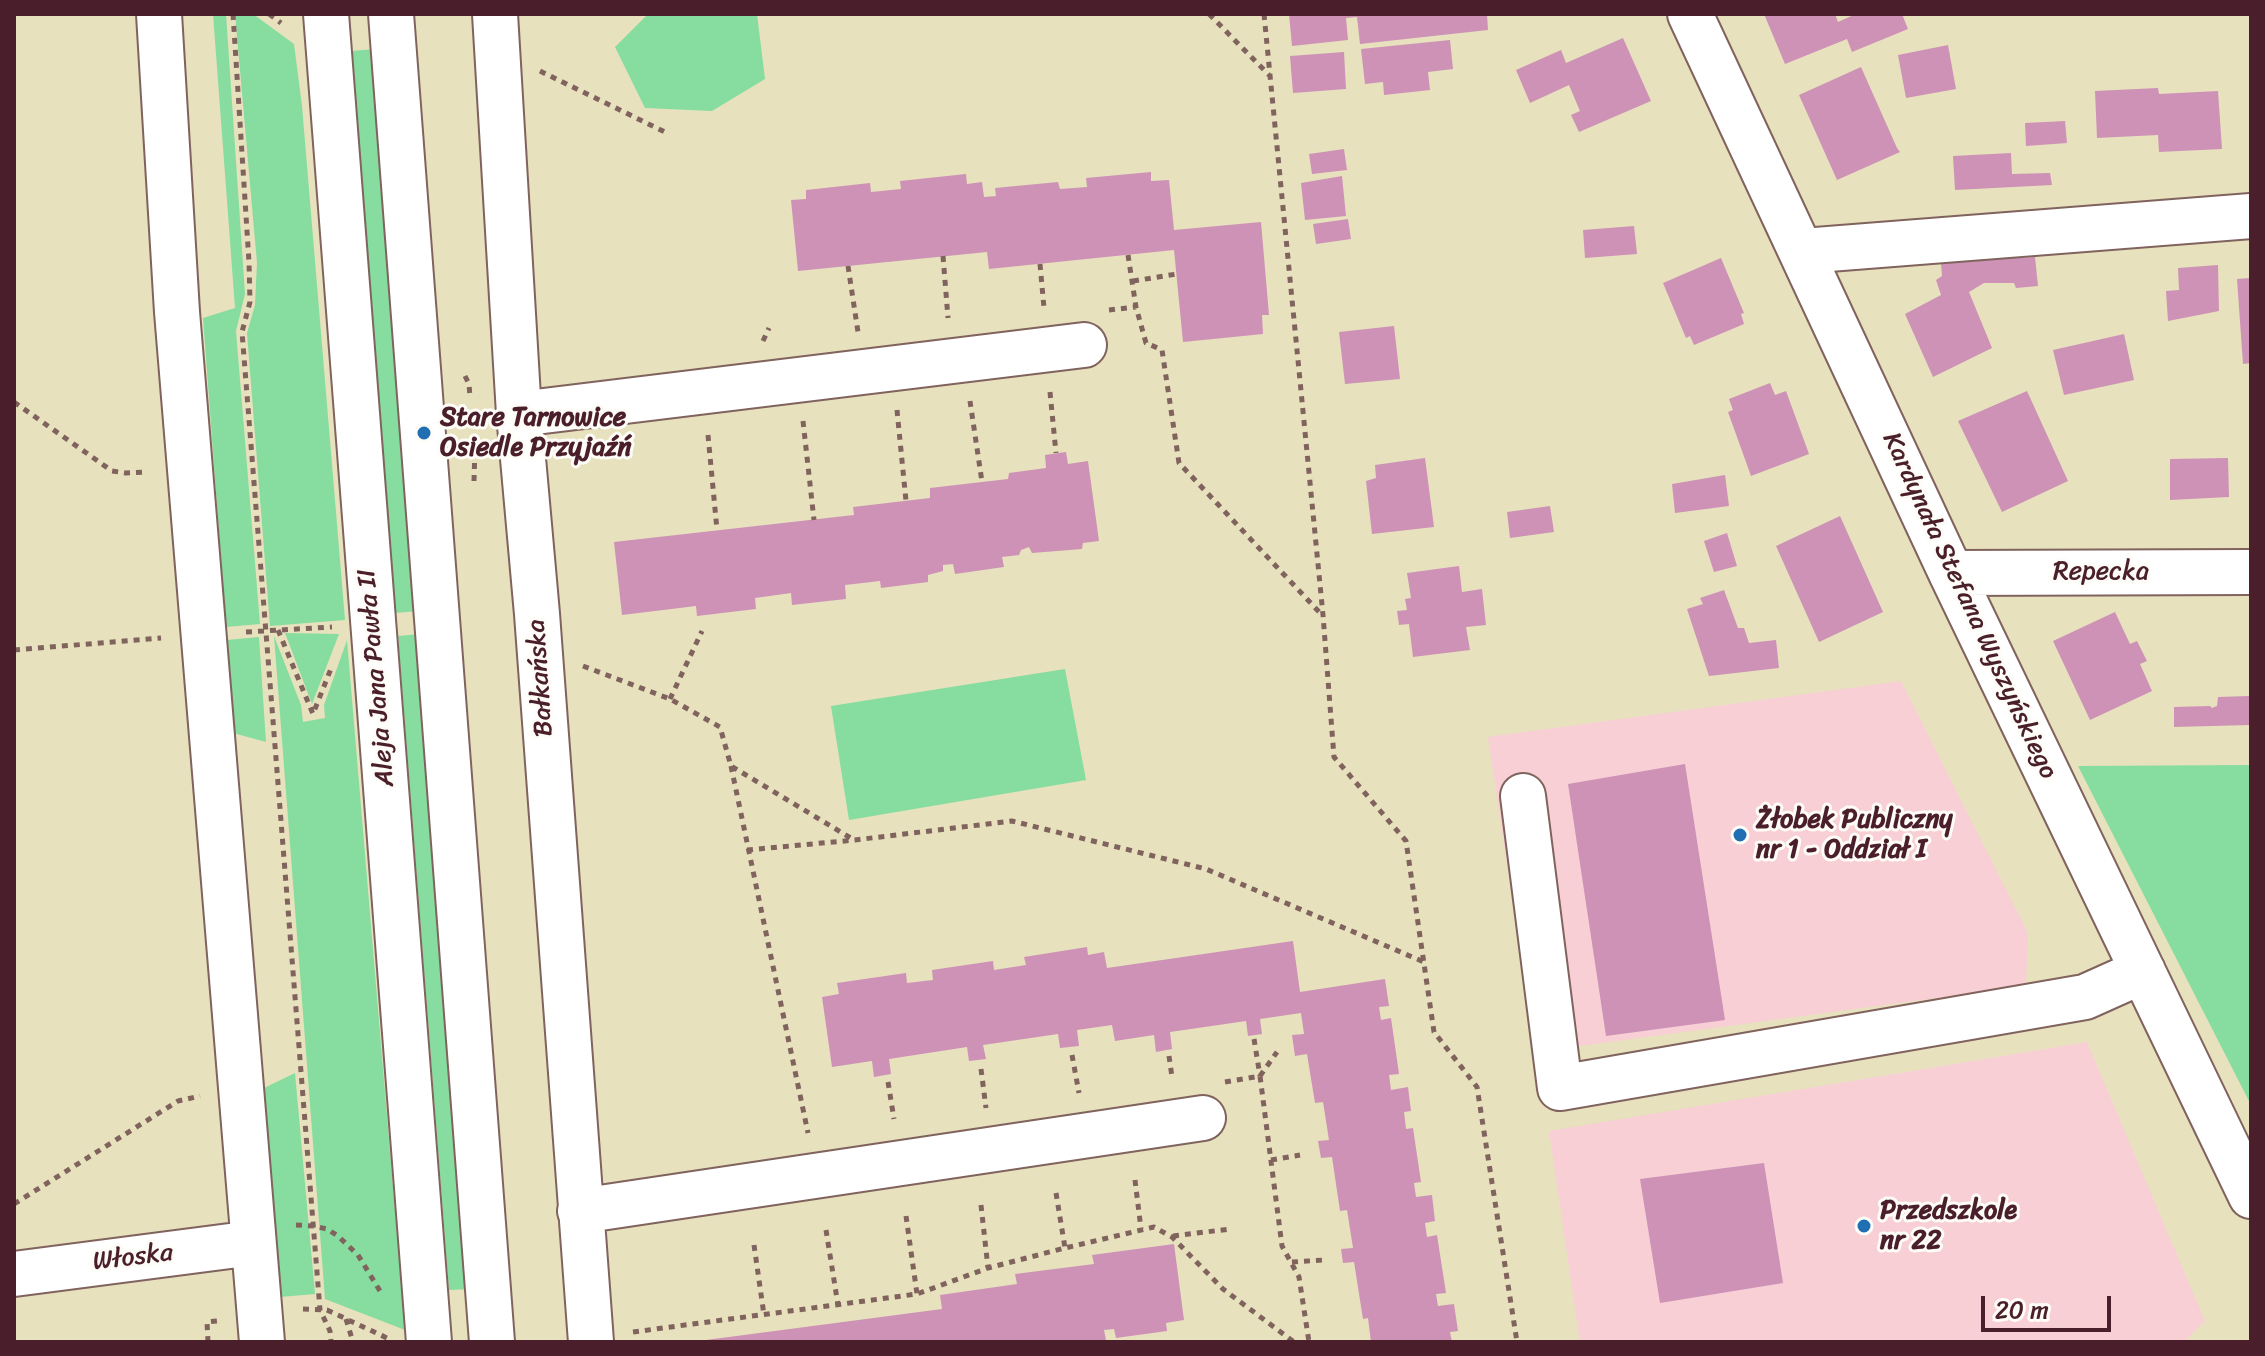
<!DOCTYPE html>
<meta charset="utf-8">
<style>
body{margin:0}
#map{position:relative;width:2265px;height:1356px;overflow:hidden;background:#e7e1be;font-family:Sriracha,sans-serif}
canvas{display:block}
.frame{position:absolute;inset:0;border:16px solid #4a1f2b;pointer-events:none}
.scale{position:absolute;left:1981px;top:1296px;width:130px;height:36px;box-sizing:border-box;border:4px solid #4a1f2b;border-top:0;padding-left:10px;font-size:24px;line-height:28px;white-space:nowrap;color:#4a1f2b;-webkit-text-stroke:6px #fdfcf7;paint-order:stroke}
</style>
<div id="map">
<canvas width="2265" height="1356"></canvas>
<div class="frame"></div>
<div class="scale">20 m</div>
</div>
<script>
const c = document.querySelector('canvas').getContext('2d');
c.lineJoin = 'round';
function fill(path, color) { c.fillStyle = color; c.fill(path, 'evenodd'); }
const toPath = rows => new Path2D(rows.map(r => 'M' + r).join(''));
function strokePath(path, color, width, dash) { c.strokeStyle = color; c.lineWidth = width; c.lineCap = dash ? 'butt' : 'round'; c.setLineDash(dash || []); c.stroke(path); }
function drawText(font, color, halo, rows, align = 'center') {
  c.font = font + ' Sriracha,sans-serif'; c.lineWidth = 6; c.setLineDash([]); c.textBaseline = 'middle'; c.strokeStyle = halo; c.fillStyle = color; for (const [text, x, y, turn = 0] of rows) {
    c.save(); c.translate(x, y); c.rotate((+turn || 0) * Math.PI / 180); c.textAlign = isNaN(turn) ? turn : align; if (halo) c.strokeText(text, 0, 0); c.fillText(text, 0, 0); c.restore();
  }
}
const built = toPath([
 [1901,681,2028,933,2026,986,1535,1052,1488,737],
 [2087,1042,2205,1321,2184,1342,1580,1342,1549,1131]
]);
const green = toPath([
 [213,14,226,14,245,294,236,331,260,624,226,627,203,318,235,308],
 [235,14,253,14,294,44,302,106,345,620,270,626,247,333,255,305,257,263],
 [648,14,757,14,765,79,712,111,645,108,615,47],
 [376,49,419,611,394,613,351,51],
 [285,633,339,634,312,704],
 [420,634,471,1289,449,1290,398,636],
 [274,636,301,705,303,722,325,718,324,705,347,640,405,1330,325,1299],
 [259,637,266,742,233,733,227,640],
 [1065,669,1086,780,849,820,831,706],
 [2251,765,2251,1105,2078,766],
 [295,1073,315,1294,280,1297,260,1090]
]);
const building = toPath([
 [1289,14,1487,14,1488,30,1360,44,1357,17,1346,18,1348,40,1292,46],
 [1764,14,1835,14,1838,22,1856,14,1902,14,1908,29,1852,52,1847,39,1785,64],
 [1623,38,1651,101,1579,132,1571,115,1580,111,1569,85,1530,103,1516,70,1561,50,1566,63],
 [1450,40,1453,69,1428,72,1430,90,1384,95,1383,82,1365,84,1361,49],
 [1948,45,1956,89,1906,98,1898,55],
 [1344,52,1346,89,1293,93,1290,56],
 [1861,67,1897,148,1900,152,1837,180,1799,95],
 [2158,88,2159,94,2218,91,2222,149,2159,152,2158,135,2097,138,2095,91],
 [2065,121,2067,143,2026,146,2025,123],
 [1344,149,1347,170,1312,174,1309,154],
 [2011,153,2012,174,2050,173,2052,185,1955,190,1953,156],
 [1151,172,1151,181,1169,180,1174,230,1261,222,1269,315,1262,315,1263,334,1183,342,1174,250,989,269,987,252,798,271,791,200,806,199,806,190,870,183,871,192,901,189,900,181,966,174,967,184,982,182,984,197,996,196,995,188,1058,182,1060,189,1087,187,1086,178],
 [1342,176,1346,216,1305,220,1301,183],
 [1348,219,1351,239,1316,244,1313,224],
 [1634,226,1637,254,1585,258,1583,230],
 [2020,257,2021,258,2035,257,2038,286,2016,288,2014,283,1984,283,1969,292,1992,348,1933,377,1905,314,1941,295,1936,280,1942,276,1941,263],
 [1721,258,1744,313,1741,314,1744,324,1694,345,1690,336,1686,338,1663,283],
 [2218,265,2219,311,2168,321,2166,291,2179,290,2178,268],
 [2251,278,2251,363,2243,364,2237,279],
 [1394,326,1400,379,1345,384,1339,332],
 [2124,334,2134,380,2064,395,2053,350],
 [1770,383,1775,395,1786,391,1809,454,1751,476,1728,412,1733,410,1729,399],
 [2027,391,2068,481,2002,512,1958,421],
 [1066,452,1068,464,1088,461,1099,541,1083,543,1082,549,1032,553,1029,547,1021,550,1019,555,1002,557,1004,567,955,574,953,564,943,565,943,571,928,575,928,582,881,588,880,581,845,585,846,599,792,605,791,593,755,598,756,609,697,616,696,606,622,615,614,542,854,515,853,507,930,498,930,488,1008,479,1009,473,1046,468,1045,455],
 [1425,458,1434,527,1372,534,1366,481,1376,478,1375,465],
 [2228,458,2229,497,2170,500,2170,459],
 [1725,475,1729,506,1675,513,1672,484],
 [1550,506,1554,532,1510,538,1507,512],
 [1840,516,1883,612,1819,642,1776,546],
 [1727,533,1737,566,1714,572,1704,541],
 [1459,566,1462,592,1482,589,1486,625,1466,627,1470,650,1413,657,1409,624,1399,625,1397,611,1407,610,1405,599,1411,598,1407,573],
 [1724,590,1738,628,1744,628,1749,643,1776,640,1779,668,1709,676,1687,609,1703,604,1700,598],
 [2115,612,2130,644,2137,641,2147,661,2140,664,2152,691,2090,720,2053,641],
 [2249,696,2250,725,2174,727,2174,707,2210,706,2212,708,2217,706,2218,697],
 [1685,764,1725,1020,1606,1036,1568,784],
 [1293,941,1300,992,1385,979,1389,1006,1379,1007,1381,1020,1391,1018,1399,1074,1389,1075,1391,1090,1408,1087,1411,1111,1404,1112,1406,1129,1413,1128,1421,1182,1414,1183,1416,1197,1432,1195,1435,1221,1425,1223,1427,1237,1437,1235,1446,1293,1436,1294,1438,1306,1454,1304,1458,1331,1450,1332,1452,1342,1371,1342,1368,1318,1363,1319,1354,1262,1343,1263,1341,1249,1353,1248,1347,1210,1340,1211,1332,1157,1321,1158,1318,1141,1329,1140,1323,1102,1315,1103,1307,1054,1295,1056,1292,1035,1304,1034,1301,1013,1260,1019,1262,1034,1248,1036,1246,1021,1170,1032,1172,1049,1156,1052,1154,1035,1115,1041,1112,1025,1077,1030,1079,1046,1060,1048,1058,1034,983,1045,986,1059,969,1061,967,1047,889,1059,891,1074,874,1077,872,1061,832,1067,822,997,839,994,837,983,906,973,907,983,933,980,932,970,993,961,994,970,1026,965,1024,957,1087,947,1088,955,1104,952,1107,968],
 [1764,1163,1783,1283,1660,1303,1640,1179],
 [1174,1244,1184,1320,1166,1323,1167,1331,1116,1338,1114,1329,1104,1330,1106,1340,1091,1342,706,1342,706,1340,942,1309,940,1295,1017,1284,1015,1274,1094,1264,1092,1255]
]);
const path = toPath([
 [233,14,249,262,250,302,242,332,320,1310,330,1331,331,1342],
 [269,14,281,23],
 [1209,14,1269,75],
 [1264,14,1323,615,1334,757,1406,841,1434,1032,1477,1087,1517,1342],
 [540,71,667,133],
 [1128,255,1136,307,1146,343,1162,350,1179,463,1322,615],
 [943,256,948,318],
 [1040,264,1044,308],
 [848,266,858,332],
 [1133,281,1177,274],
 [1109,310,1136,307],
 [763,341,769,328],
 [465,376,469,384,470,397],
 [1050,392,1056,453],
 [970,401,982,482],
 [14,402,112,471,126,473,147,472],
 [897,410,906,501],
 [803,421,814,520],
 [708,435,717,530],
 [474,481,475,447],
 [278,630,313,714,332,666],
 [246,632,332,627],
 [14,650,161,638],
 [583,666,670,699,720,727,731,766,854,840],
 [670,699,702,631],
 [731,766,808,1133],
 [747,850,855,840,1012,821,1206,869,1424,962],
 [1254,1039,1260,1076],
 [1072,1055,1079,1093],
 [1169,1056,1172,1077],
 [981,1069,986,1108],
 [1260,1076,1277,1052],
 [888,1082,894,1119],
 [1225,1082,1260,1076,1282,1246,1299,1277,1309,1342],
 [1271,1160,1300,1155],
 [1135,1180,1141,1229],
 [1056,1193,1065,1248],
 [14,1204,178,1101,200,1096],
 [981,1205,988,1268],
 [906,1216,917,1294],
 [296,1225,314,1226,327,1229,338,1236,358,1255,380,1291],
 [826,1230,838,1305],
 [1173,1236,1230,1229],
 [754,1245,764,1315],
 [1292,1262,1324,1260],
 [303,1309,327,1310,387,1338],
 [346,1319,353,1342],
 [633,1332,917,1294,988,1268,1065,1248,1154,1227,1172,1237,1223,1289,1294,1342],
 [208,1342,207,1322,217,1321]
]);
const minor = toPath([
 [159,14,177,312,262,1342],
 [326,14,429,1342],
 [391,14,492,1342],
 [495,14,519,414,537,614,591,1342],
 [1690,14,1951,573,2251,1196],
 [1803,251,2251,216],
 [519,414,1084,345],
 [1951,573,2251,572],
 [1523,796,1560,1088,2085,997,2143,971],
 [580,1211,1203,1118],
 [14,1274,253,1243]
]);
const markers = [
 [424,433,8,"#1f6fb2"],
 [1740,835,8,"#1f6fb2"],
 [1864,1226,8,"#1f6fb2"]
];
const poiNames = [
 ["Stare Tarnowice",440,418],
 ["Osiedle Przyjaźń",440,448],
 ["Żłobek Publiczny",1756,820],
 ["nr 1 - Oddział I",1756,850],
 ["Przedszkole",1880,1211],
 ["nr 22",1880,1241]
];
const streetNames = [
 ["Repecka",2101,572],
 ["Kardynała Stefana Wyszyńskiego",1969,606,65],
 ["Aleja Jana Pawła II",377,678,-95],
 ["Bałkańska",541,678,-94],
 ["Włoska",133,1258,-7]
];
fill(built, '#f7cfd5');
fill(green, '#87dc9f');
fill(building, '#cd92b6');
strokePath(minor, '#81635e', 48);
strokePath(path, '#81635e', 5, [6, 6]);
strokePath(minor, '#fff', 44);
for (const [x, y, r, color] of markers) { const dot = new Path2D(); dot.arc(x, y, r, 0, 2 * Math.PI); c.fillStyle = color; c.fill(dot); strokePath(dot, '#fdfcf7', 3); }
drawText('bold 26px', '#4a1f2b', '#fdfcf7', poiNames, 'left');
drawText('26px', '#4a1f2b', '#fdfcf7', streetNames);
</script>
